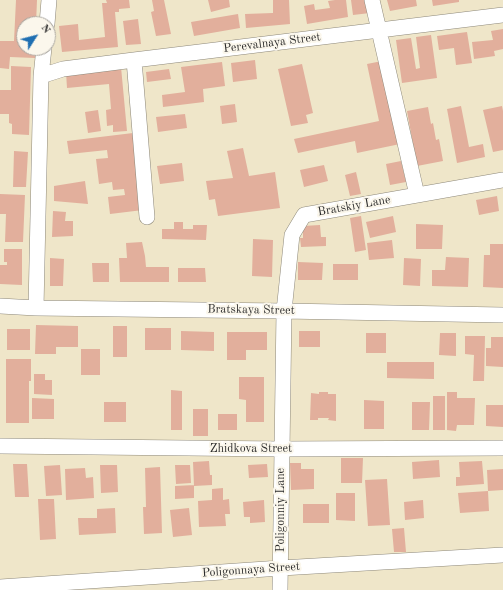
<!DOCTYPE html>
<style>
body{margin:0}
#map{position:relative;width:503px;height:590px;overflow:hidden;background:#efe6c9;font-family:"Old Standard TT",serif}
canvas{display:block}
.north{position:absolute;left:16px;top:16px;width:40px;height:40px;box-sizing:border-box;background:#fbf7ec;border:1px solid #a8a59f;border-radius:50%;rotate:54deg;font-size:11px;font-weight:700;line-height:16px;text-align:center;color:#2b2b2b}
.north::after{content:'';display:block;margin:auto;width:14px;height:18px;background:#1f6fb2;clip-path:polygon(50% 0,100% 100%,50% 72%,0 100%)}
</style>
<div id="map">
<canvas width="503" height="590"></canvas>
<div class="north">N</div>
</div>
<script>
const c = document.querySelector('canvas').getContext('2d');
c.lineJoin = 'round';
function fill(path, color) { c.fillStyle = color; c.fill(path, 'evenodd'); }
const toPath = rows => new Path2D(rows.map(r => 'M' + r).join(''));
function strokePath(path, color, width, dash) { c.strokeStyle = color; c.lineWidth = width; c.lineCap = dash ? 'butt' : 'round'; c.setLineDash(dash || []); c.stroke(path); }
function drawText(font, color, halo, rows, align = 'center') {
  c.font = font + ' "Old Standard TT",serif'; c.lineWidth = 4; c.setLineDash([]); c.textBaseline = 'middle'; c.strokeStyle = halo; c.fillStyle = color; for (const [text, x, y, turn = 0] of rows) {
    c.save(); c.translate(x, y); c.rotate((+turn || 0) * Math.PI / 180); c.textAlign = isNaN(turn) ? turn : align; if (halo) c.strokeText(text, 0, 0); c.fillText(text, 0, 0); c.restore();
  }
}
const building = toPath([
 [16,0,37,0,36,24,24,24,24,48,35,48,35,58,10,57,9,69,0,68,0,41,14,41],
 [106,0,129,0,130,8,119,9,119,12,115,12,118,47,62,52,59,26,78,24,79,40,105,37,102,3,107,3],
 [152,0,164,0,171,34,156,36,151,12,154,11],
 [208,0,229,0,230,7,211,12],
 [273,0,289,0,290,24,246,28,245,14,273,13],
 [335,0,346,0,348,17,307,24,304,6,314,4,315,10,330,8,328,1],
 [351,0,368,0,370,13,353,15],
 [387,0,416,0,417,6,390,11],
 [432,0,459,0,459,2,433,6],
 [238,14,240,28,194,36,191,22],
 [138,19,141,44,126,45,123,21],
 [503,29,503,49,494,51,495,56,474,59,472,42,493,40,491,31],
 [467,32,472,63,456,65,454,48,439,50,437,36],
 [431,35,437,78,402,83,396,40,411,38,416,69,420,68,416,37],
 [255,60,257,79,233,82,231,63],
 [382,61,400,144,357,153,355,141,298,153,294,139,379,121,367,64],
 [222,62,225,86,203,89,204,102,163,107,162,95,185,92,181,67],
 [302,64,313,113,306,115,308,123,291,126,278,69],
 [11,66,31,67,29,135,12,134,12,124,9,123,9,114,0,114,0,90,11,90],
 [121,67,127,131,113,132,113,125,107,126,106,110,111,109,109,84,67,88,66,72],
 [169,69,171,79,147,82,146,72],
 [235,104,237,122,222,124,220,106],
 [461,106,469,147,483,144,485,157,457,163,447,109],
 [502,106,503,111,503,150,493,152,483,110],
 [428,107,431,124,433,123,436,140,439,139,443,161,417,166,407,111],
 [98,110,101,131,88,133,85,112],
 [185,114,187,128,158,132,156,117],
 [133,133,143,210,110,214,108,197,125,195,124,189,113,190,112,182,99,184,96,159,108,158,107,150,69,154,67,141],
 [243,148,249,176,275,172,280,208,218,216,215,199,209,200,206,181,233,178,227,151],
 [14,151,28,152,26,187,13,187],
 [401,161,406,182,390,185,386,164],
 [182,163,184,181,160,184,157,166],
 [324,165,328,181,304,187,300,170],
 [356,172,361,194,350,196,345,175],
 [85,181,88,204,54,201,54,186],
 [0,194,25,195,23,242,5,242,6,214,0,214],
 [497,196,499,211,479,215,476,200],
 [53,211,66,212,65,221,73,221,73,236,52,237],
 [361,216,366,250,355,252,350,218],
 [393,216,396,232,370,238,366,222],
 [174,222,183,222,183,229,193,229,193,225,207,225,206,240,162,239,162,229,174,229],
 [416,224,443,225,442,249,416,249],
 [320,225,321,237,326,237,326,246,301,247,300,238,303,238,303,226],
 [253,239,273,240,272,277,252,276],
 [392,240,394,258,369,260,367,243],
 [142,242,145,256,146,267,169,267,169,282,120,282,119,258,127,258,126,243],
 [490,244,503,244,503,288,483,287,484,255,490,255],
 [4,249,22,249,22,285,0,284,0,265,7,265,7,262,4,262],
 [446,257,469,258,468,287,432,286,432,270,445,270],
 [50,258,64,259,63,286,50,286],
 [404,258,421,259,420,286,403,285],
 [298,262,323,263,322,280,298,280],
 [92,263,109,263,109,282,93,282],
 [333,264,358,264,358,280,333,280],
 [178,268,205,268,206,282,178,282],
 [36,325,78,326,78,347,56,347,56,354,35,354],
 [113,326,127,326,127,357,113,357],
 [145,328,171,328,171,350,145,350],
 [7,329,30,329,30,350,7,350],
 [181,331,214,332,214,351,181,350],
 [299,331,320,331,320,347,299,347],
 [227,332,267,332,267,350,246,350,246,360,227,360],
 [366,333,386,333,386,353,366,353],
 [440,333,456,333,456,356,439,355],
 [465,336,485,336,484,381,473,381,474,355,465,354],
 [491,337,503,337,503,367,486,366,486,348,491,348],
 [81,349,100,349,100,375,81,375],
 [6,359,31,359,31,381,29,381,29,423,6,423],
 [387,362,434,362,434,379,387,378],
 [34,374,45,374,45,380,52,380,52,395,34,394],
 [239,377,264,377,264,422,246,422,246,400,239,399],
 [171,390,182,391,182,430,171,430],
 [319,392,328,392,328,394,336,394,336,421,328,420,329,418,318,418,318,420,310,420,311,393,319,394],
 [447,392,457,392,457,398,475,398,474,425,457,425,456,431,447,430],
 [433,396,445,396,445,430,433,430],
 [32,398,54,399,54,419,32,419],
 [364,400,384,401,384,429,364,429],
 [104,402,126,402,126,422,104,422],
 [412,402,430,402,429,430,412,430],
 [486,405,503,405,503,427,486,426],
 [193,409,208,409,208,436,193,436],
 [218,414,237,414,237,430,218,430],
 [341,458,363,458,362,483,341,483],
 [439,460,440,477,413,479,412,462],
 [209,461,210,475,212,475,212,485,194,486,193,462],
 [482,461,484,484,456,486,456,477,460,477,459,462],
 [290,463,301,463,301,469,314,469,314,489,291,490],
 [13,464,27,464,29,497,15,497],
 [267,464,268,477,249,478,248,465],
 [60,465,62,495,46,496,44,466],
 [100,465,117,465,118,492,101,493],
 [175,465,190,465,191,483,176,484],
 [160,467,162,533,144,534,143,507,146,507,145,468],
 [85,468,86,478,93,477,94,498,66,500,65,469],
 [503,469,503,490,488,491,487,470],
 [387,479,390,525,368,526,365,480],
 [194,485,194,498,175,499,175,486],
 [223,488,223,500,229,499,230,514,225,514,226,526,199,527,198,501,212,500,212,489],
 [488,491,489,511,460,513,458,493],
 [336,493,355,493,355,521,336,520],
 [38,499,54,499,56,539,40,540],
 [264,500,265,522,250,523,250,517,244,517,243,502],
 [423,500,424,518,405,520,404,502],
 [303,504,329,504,329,523,303,523],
 [115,508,116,533,79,535,78,518,97,518,97,509],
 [189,508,192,535,173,537,170,510],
 [404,528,406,552,394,552,392,529]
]);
const minor = toPath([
 [372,0,417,195],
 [47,24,49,0],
 [134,60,147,217],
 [41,76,63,69,134,60,503,15],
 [0,306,36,308,284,311,503,315],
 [36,308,41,76,44,48],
 [0,446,281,449,503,448],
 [0,587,281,568,503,555],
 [280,590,284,311,292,235,304,215,503,180]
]);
const streetNames = [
 ["Perevalnaya Street",272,43,-7],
 ["Bratskiy Lane",354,206,-10],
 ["Bratskaya Street",251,310,1],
 ["Zhidkova Street",251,449],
 ["Poligonniy Lane",281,510,-90],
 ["Poligonnaya Street",251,570,-4]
];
fill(building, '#e2af9c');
strokePath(minor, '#8d887a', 16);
strokePath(minor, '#fff', 15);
drawText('12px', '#2b2b2b', '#fbf7ec', streetNames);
</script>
